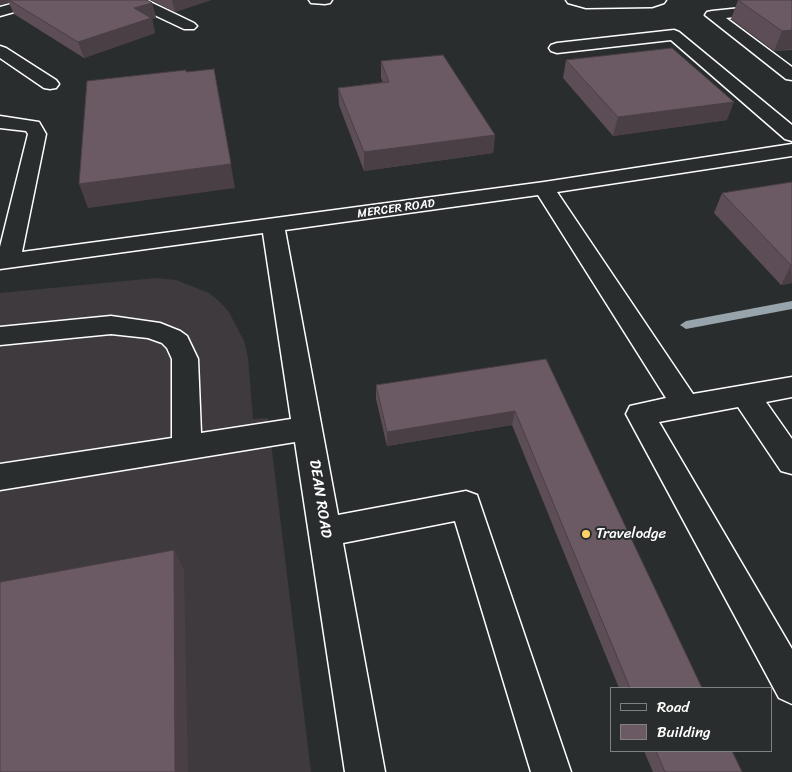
<!DOCTYPE html>
<style>
body{margin:0}
#map{position:relative;width:792px;height:772px;overflow:hidden;background:#2a2d2e;font-family:Sriracha,sans-serif}
canvas{display:block}
.legend{position:absolute;left:610px;top:687px;width:162px;height:65px;box-sizing:border-box;background:#2a2d2e;border:1px solid #7f8182;margin:0;padding:6px 9px;list-style:none;font-size:15px;color:#fff}
.legend li{display:flex;align-items:center;gap:10px;height:25px}
.legend b{width:25px;border:1px solid #7f8182}
</style>
<div id="map">
<canvas width="792" height="772"></canvas>
<ul class="legend">
<li><b style="height:6px;background:#2a2d2e"></b>Road</li>
<li><b style="height:14px;background:#6b5a64"></b>Building</li>
</ul>
</div>
<script>
const c = document.querySelector('canvas').getContext('2d');
c.lineJoin = 'round';
function fill(path, color) { c.fillStyle = color; c.fill(path, 'evenodd'); }
const toPath = rows => new Path2D(rows.map(r => 'M' + r).join(''));
function strokePath(path, color, width, dash) { c.strokeStyle = color; c.lineWidth = width; c.lineCap = dash ? 'butt' : 'round'; c.setLineDash(dash || []); c.stroke(path); }
function drawText(font, color, halo, rows, align = 'center') {
  c.font = font + ' Sriracha,sans-serif'; c.lineWidth = 4; c.setLineDash([]); c.textBaseline = 'middle'; c.strokeStyle = halo; c.fillStyle = color; for (const [text, x, y, turn = 0] of rows) {
    c.save(); c.translate(x, y); c.rotate((+turn || 0) * Math.PI / 180); c.textAlign = isNaN(turn) ? turn : align; if (halo) c.strokeText(text, 0, 0); c.fillText(text, 0, 0); c.restore();
  }
}
const built = toPath([
 [156,278,176,280,209,293,220,302,229,312,244,341,248,357,253,419,268,418,311,772,0,772,0,293]
]);
const stream = toPath([
 [792,301,792,309,686,329,680,325,686,321,792,301]
]);
const minor = toPath([
 [25,0,48,0,46,3,0,16,0,7,25,0],
 [127,0,146,0,194,23,197,26,194,29,184,29,129,3,127,0],
 [309,0,332,0,330,3,325,4,311,3,309,0],
 [566,0,666,0,664,3,652,7,586,8,568,3,566,0],
 [770,5,775,6,777,9,775,12,726,18,792,67,792,80,786,79,705,15,707,12,712,11,770,5],
 [674,30,679,32,792,125,792,141,785,139,671,40,557,53,551,51,549,48,551,45,557,43,674,30],
 [0,46,6,48,56,80,59,84,56,88,50,89,44,88,0,58,0,46],
 [0,116,39,122,46,134,22,252,544,182,792,144,792,156,557,192,693,394,792,377,792,397,766,402,792,439,792,474,781,471,738,407,659,422,792,649,792,704,779,698,626,414,630,406,666,398,538,195,285,230,338,515,466,491,477,495,571,772,531,772,455,521,343,543,385,772,345,772,295,442,0,490,0,464,172,438,172,359,167,348,162,343,148,338,111,334,0,345,0,327,111,316,160,323,180,331,187,336,198,359,201,433,291,419,263,233,0,269,0,247,28,134,26,131,0,128,0,116]
]);
const wall = toPath([
 [0,0,147,0,152,3,156,18,152,19,155,33,84,58,14,14,9,3],
 [150,0,211,0,175,12],
 [738,0,792,0,792,50,774,51,731,19],
 [566,60,727,120,613,136,563,78],
 [381,61,495,135,493,153,364,171,339,105,338,88,383,82,381,78],
 [792,182,792,283,781,285,714,213,722,193],
 [546,359,702,688,619,688,512,425,387,446,376,399,376,385],
 [644,751,732,751,742,772,653,772]
]);
const shadedWall = toPath([
 [0,0,8,0,9,3,0,5],
 [172,0,211,0,175,12],
 [152,3,156,18,152,19,155,33,84,58,78,42,134,8],
 [792,30,792,49,774,51,782,31],
 [214,69,235,188,88,208,79,184],
 [734,102,727,120,613,136,618,117],
 [495,135,493,153,364,171,364,152],
 [791,265,792,283,781,285],
 [515,411,512,425,387,446,387,432],
 [174,550,184,570,188,772,175,772]
]);
const building = toPath([
 [9,0,147,0,152,3,134,8,151,18,78,42,9,0],
 [738,0,792,0,792,30,782,31,738,0],
 [672,48,734,102,618,117,566,60,672,48],
 [443,55,495,135,364,152,338,88,389,82,381,61,443,55],
 [214,69,231,164,79,184,87,81,186,70,186,72,214,69],
 [792,182,792,265,791,265,722,193,792,182],
 [546,359,702,688,630,688,515,411,387,432,376,385,546,359],
 [174,550,175,772,0,772,0,582,174,550],
 [656,751,732,751,742,772,665,772,656,751]
]);
const markers = [
 [586,534,5,"#ffd166"]
];
const farStreetnames = [
 ["MERCER ROAD",396,209,-8]
];
const streetNames = [
 ["DEAN ROAD",320,499,81]
];
const poiNames = [
 ["Travelodge",596,534]
];
fill(built, '#3e3a3e');
fill(stream, '#97a4ac');
strokePath(minor, '#fff', 3);
fill(minor, '#2a2d2e');
fill(wall, '#5c4d56');
fill(shadedWall, '#4b3f46');
fill(building, '#6b5a64');
strokePath(building, '#4b3f46', 1);
for (const [x, y, r, color] of markers) { const dot = new Path2D(); dot.arc(x, y, r, 0, 2 * Math.PI); c.fillStyle = color; c.fill(dot); strokePath(dot, '#2a2d2e', 2); }
drawText('12px', '#fff', '#2a2d2e', farStreetnames);
drawText('15px', '#fff', '#2a2d2e', streetNames);
drawText('15px', '#fff', '#2a2d2e', poiNames, 'left');
</script>
